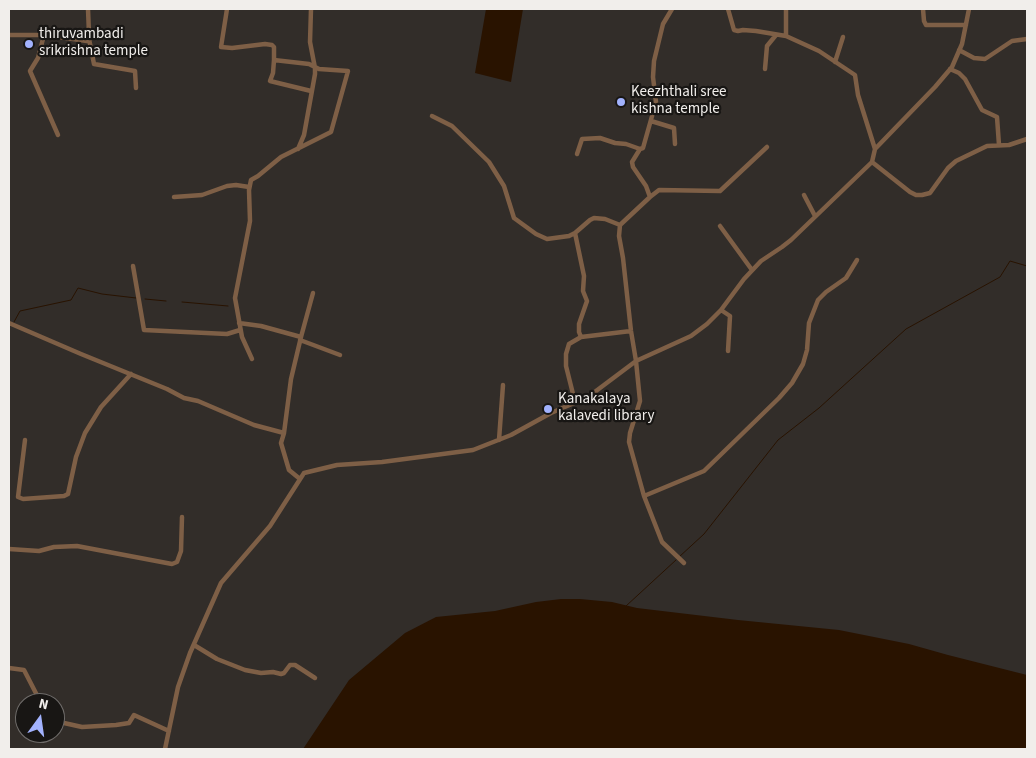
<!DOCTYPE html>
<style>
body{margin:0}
#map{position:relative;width:1036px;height:758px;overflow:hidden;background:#322d29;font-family:"Source Sans 3",sans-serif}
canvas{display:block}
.frame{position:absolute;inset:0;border:10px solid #f1eeeb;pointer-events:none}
.north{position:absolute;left:15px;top:693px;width:50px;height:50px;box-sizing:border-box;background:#181614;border:1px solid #6f6c6a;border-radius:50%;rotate:14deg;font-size:14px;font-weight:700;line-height:20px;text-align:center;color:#f1eeeb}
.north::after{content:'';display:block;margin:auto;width:18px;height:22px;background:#a2b2fd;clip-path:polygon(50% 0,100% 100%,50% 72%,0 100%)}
</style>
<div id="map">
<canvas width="1036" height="758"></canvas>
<div class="frame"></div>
<div class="north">N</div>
</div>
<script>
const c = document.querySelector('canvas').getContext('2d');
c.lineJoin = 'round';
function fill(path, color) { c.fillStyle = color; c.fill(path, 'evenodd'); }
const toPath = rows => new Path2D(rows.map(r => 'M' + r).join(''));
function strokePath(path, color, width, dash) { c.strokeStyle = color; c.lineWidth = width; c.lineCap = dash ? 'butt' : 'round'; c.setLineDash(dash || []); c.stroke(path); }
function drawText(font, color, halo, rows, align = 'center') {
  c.font = font + ' "Source Sans 3",sans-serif'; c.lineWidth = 4.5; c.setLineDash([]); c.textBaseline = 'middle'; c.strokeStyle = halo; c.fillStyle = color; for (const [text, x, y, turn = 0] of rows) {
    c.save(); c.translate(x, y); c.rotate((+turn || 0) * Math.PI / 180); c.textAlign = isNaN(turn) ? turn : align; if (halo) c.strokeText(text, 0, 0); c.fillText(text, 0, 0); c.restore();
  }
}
const water = toPath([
 [486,9,523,9,511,82,475,73],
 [561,599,580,599,612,602,637,608,738,620,839,630,909,644,948,655,1027,675,1027,749,303,749,349,680,405,633,436,617,495,611,536,602]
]);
const stream = toPath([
 [145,299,166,301],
 [182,302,228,306],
 [14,322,20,311,71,300,78,288,102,294,136,298],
 [679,557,704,534,778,440,819,408,906,329,1000,277,1010,261,1027,266],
 [626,606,676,560]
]);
const minor = toPath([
 [227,9,221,47,232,48,265,44,272,45,274,47,274,60,309,64,319,69,348,71,331,132,281,157,258,176,251,180,249,190,250,221,235,298,242,337,252,359],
 [728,9,734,30,738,31,743,30,756,31,786,36,819,51,855,75,858,95,875,149],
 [786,9,786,36],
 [923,9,924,21,926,25,966,25],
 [9,35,44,35,87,41,89,34,88,9],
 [44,35,38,58,30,71,58,135],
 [89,39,94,64,135,71,136,88],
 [959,50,974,58,985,59,1012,41,1027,39],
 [274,60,273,73,270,81,311,91],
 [835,62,843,37],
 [765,69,767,46,776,35],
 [950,69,959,73,965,79,982,110,997,117,999,145],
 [432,116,452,126,489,162,504,186,514,218,536,234,547,239,569,236,575,233],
 [651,121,674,128,675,144],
 [298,149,304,135,315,74,315,68,310,42,311,9],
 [577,154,582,139,600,138,615,143,626,144,640,149,643,148,656,102,653,77,654,61,663,24,672,9],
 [872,162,910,192,916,195,922,195,930,193,948,168,956,161,987,146,1009,145,1027,139],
 [804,195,815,216],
 [174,197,202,195,227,186,236,185,249,187],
 [650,197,659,190,720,191,767,147],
 [620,225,650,197,646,186,633,167,632,162,640,149],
 [720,226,752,270],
 [133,266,144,330,227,334,240,330],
 [721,310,730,316,728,351],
 [9,323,81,354,167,389,184,398,198,401,254,425,284,433],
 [239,323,261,326,301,337,291,379,284,433,281,443,289,470,300,479],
 [301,337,313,293],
 [581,337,631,331],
 [300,340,340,355],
 [575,402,566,366,566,354,569,344,581,337,579,332,579,324,587,301,583,291,584,276,575,233,590,220,594,218,605,219,620,225,619,236,623,258,631,331,636,361,640,401,630,433,629,442,644,496,662,542,684,563],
 [25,440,18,497,23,499,64,496,68,494,76,457,85,433,101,407,131,374],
 [499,440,503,385],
 [644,496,704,471,779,398,792,383,803,364,807,350,809,323,818,300,826,292,846,278,857,260],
 [9,549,39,551,54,547,77,546,172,564,177,562,181,551,182,517],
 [194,645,217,659,245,670,261,673,273,672,281,674,284,673,290,665,295,665,315,678],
 [9,668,24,670,41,703],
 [55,721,82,727,116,725,129,723,134,715,169,731],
 [165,749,178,687,190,653,221,583,270,526,304,473,337,465,382,462,473,450,511,435,551,413,588,397,636,361,691,336,707,324,721,310,744,279,761,261,782,247,791,240,872,162,875,149,935,87,952,67,962,44,969,9]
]);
const markers = [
 [29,44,5,"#a2b2fd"],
 [621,102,5,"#a2b2fd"],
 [548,409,5,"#a2b2fd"]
];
const poiNames = [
 ["thiruvambadi",39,35],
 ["srikrishna temple",39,52],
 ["Keezhthali sree",631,93],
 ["kishna temple",631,110],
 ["Kanakalaya",558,400],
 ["kalavedi library",558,417]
];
fill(water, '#291300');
strokePath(stream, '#291300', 1);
strokePath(minor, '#7e5f46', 4.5);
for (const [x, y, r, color] of markers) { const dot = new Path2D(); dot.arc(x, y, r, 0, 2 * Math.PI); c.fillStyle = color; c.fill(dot); strokePath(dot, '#181614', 2); }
drawText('15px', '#f1eeeb', '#181614', poiNames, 'left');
</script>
